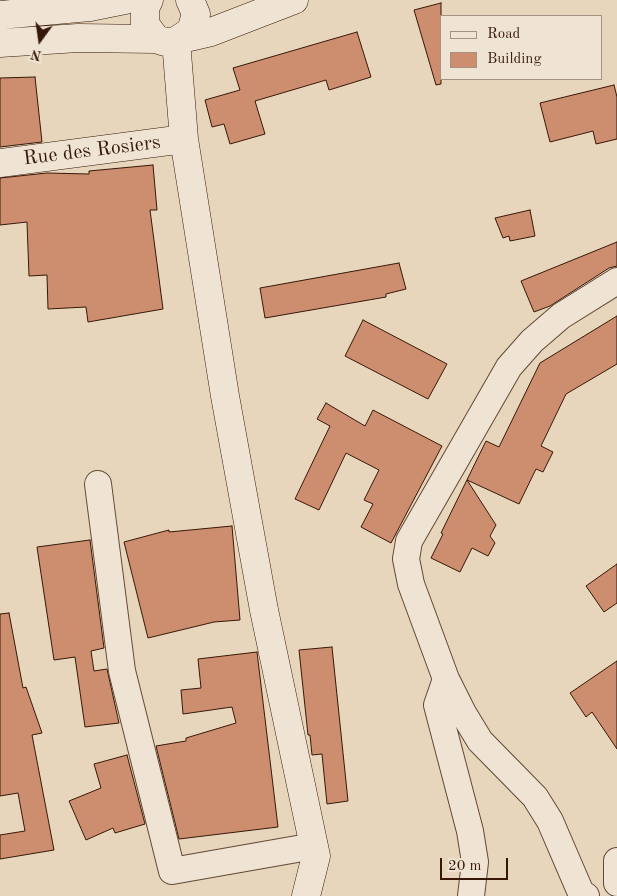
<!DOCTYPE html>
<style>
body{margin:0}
#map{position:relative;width:617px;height:896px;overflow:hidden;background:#e7d6bc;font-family:"Old Standard TT",serif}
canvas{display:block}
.legend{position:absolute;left:440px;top:15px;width:162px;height:65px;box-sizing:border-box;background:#efe4d3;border:1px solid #a59282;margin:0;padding:6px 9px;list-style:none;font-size:15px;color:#371808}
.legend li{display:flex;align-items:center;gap:10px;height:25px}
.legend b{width:25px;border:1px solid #a59282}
.north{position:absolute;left:15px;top:15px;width:50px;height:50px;-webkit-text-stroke:4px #efe4d3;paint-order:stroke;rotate:194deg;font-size:14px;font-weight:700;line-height:20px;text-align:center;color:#371808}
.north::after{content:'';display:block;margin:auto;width:18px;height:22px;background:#371808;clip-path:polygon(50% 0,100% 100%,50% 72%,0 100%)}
.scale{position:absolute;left:440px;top:858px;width:68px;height:22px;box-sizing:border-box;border:2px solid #371808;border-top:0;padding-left:6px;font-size:15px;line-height:18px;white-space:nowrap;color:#371808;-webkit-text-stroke:4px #efe4d3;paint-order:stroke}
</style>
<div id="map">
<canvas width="617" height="896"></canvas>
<ul class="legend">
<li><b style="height:6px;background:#efe4d3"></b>Road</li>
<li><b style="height:14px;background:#cc8e6e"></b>Building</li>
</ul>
<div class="north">N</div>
<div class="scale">20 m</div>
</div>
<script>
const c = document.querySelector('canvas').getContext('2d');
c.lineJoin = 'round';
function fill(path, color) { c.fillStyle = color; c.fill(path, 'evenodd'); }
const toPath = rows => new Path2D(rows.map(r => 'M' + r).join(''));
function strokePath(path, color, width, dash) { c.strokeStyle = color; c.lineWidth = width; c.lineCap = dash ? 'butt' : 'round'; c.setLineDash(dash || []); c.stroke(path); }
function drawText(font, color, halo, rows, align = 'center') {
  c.font = font + ' "Old Standard TT",serif'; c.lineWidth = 4; c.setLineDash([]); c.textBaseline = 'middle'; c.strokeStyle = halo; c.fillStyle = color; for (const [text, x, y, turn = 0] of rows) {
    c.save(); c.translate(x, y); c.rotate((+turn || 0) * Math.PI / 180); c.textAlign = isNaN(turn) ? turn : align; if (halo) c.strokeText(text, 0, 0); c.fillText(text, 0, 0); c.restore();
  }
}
const building = toPath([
 [441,3,441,84,436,85,414,10,441,3],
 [357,32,371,77,329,90,326,80,255,101,265,134,230,144,224,124,212,127,205,100,240,90,233,68,357,32],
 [35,77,42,142,0,147,0,78,35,77],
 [614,85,617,97,617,139,596,144,593,131,550,142,540,103,614,85],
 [153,165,157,210,150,210,163,309,88,322,86,307,48,309,47,275,29,276,27,222,0,225,0,178,47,173,89,174,89,171,153,165],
 [530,210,535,236,510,241,509,236,503,238,495,218,530,210],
 [617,242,617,266,609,268,550,306,534,312,521,281,617,242],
 [399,263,406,289,386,294,386,297,265,318,260,288,399,263],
 [617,316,617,364,566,394,541,446,553,452,543,472,536,469,519,504,467,480,496,525,490,536,495,543,488,556,472,548,460,572,431,558,443,534,441,533,486,441,499,447,540,363,617,316],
 [363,320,447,364,428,399,345,356,363,320],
 [326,403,365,426,373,410,442,446,391,543,361,527,373,504,364,500,379,470,346,453,319,510,295,499,330,426,317,419,326,403],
 [232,526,240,620,214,622,148,638,124,542,169,530,169,532,232,526],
 [90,540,104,648,91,651,94,671,107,669,119,723,85,727,75,657,54,660,37,547,90,540],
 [617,564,617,603,604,612,586,586,617,564],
 [9,613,23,688,26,687,42,733,32,735,54,850,0,859,0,835,25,831,18,793,0,796,0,614,9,613],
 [332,647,348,801,327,804,322,754,312,755,310,735,308,735,299,650,332,647],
 [257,652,278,827,179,839,156,746,186,741,186,738,236,723,232,707,183,714,181,690,201,688,198,659,257,652],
 [617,661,617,749,592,712,586,717,570,693,617,661],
 [127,755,145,824,115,833,113,828,86,840,69,801,101,788,94,764,127,755]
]);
const street = toPath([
 [98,484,122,671,172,871,314,846],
 [446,679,437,705,470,831,475,862,471,896],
 [617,861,617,883],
 [586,896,581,893,550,821,535,797,480,741,463,713,446,679,411,584,406,559,409,541,509,367,532,341,561,316,617,281]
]);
const secondary = toPath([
 [149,0,145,8,145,24,156,39,165,42,176,41,191,31,196,14,190,0],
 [0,15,90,7,125,0],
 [185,38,211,32,294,0],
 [176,41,184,139,225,396,264,610,316,856,306,896],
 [0,43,78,38,156,39],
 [0,163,184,139]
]);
const streetNames = [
 ["Rue des Rosiers",92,151,-7]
];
fill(building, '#cc8e6e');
strokePath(building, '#371808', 1);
strokePath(street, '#634835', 28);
strokePath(secondary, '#371808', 29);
strokePath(street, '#efe4d3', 26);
strokePath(secondary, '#efe4d3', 28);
drawText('20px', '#371808', '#efe4d3', streetNames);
</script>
